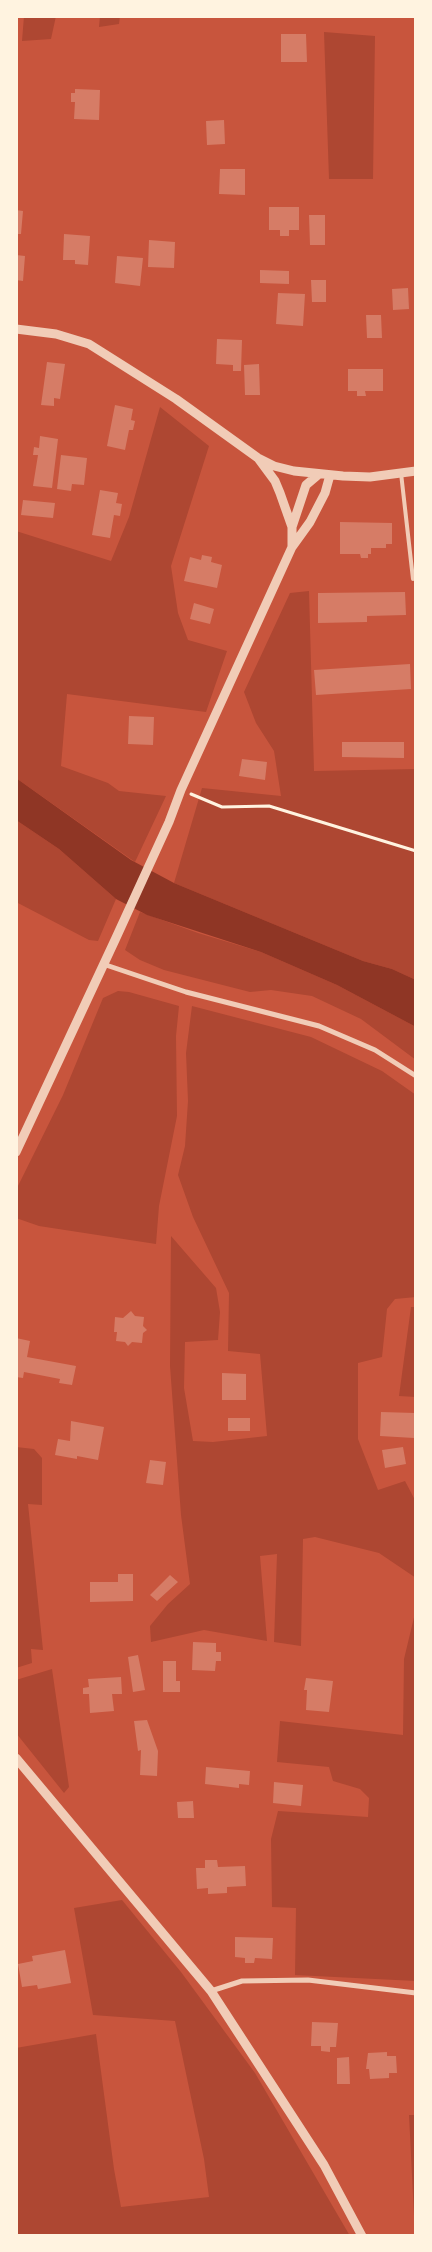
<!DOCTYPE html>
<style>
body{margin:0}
#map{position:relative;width:432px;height:2252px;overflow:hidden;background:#c8553d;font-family:"IBM Plex Serif",serif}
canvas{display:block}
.frame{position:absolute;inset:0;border:18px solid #fff3e0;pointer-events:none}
</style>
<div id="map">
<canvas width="432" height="2252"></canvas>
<div class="frame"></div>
</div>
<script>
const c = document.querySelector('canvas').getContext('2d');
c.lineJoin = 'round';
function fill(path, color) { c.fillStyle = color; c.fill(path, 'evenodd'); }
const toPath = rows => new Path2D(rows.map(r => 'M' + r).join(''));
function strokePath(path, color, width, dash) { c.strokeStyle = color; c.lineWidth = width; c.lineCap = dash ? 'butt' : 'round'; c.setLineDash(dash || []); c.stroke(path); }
const green = toPath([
 [24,16,56,16,51,39,22,41],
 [100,16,120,16,119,24,99,27],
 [324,32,375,36,373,179,329,179],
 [160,407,209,446,171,566,178,613,188,640,227,651,206,712,67,694,61,766,108,783,119,791,166,796,135,862,16,778,16,531,111,561,129,517],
 [309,591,314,771,416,769,416,980,392,969,363,961,174,883,202,788,281,796,274,751,256,723,244,692,290,593],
 [16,820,59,849,116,899,98,941,89,940,16,902],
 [140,912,198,933,261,952,337,985,416,1027,416,1060,361,1019,312,996,271,990,250,992,164,970,140,960,125,950],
 [118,991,129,992,179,1006,176,1036,177,1116,159,1206,156,1244,39,1226,16,1218,16,1190,63,1095,103,998],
 [192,1006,311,1037,382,1071,416,1095,416,1297,395,1299,387,1309,382,1357,358,1363,358,1439,378,1490,405,1481,416,1502,416,1578,379,1553,315,1537,303,1539,301,1646,274,1642,277,1554,260,1556,267,1641,204,1630,151,1642,150,1626,168,1604,190,1584,181,1515,170,1366,171,1236,216,1288,220,1312,218,1340,185,1342,184,1388,193,1441,213,1442,267,1436,260,1354,228,1351,229,1293,193,1217,178,1175,185,1146,188,1101,186,1053],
 [411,1307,416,1307,416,1397,399,1396],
 [16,1447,34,1449,42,1458,42,1505,28,1504,43,1650,31,1649,32,1663,16,1668],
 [416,1609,416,1981,295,1975,296,1908,272,1907,271,1839,278,1811,368,1817,369,1798,360,1789,333,1781,329,1767,277,1762,280,1721,403,1735,404,1659],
 [52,1669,69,1787,64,1793,16,1733,16,1680],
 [122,1900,181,1972,255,2073,350,2236,16,2236,16,2048,96,2034,114,2169,121,2207,209,2197,204,2159,175,2021,93,2015,74,1908],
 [409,2115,416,2115,416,2236,415,2236]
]);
const water = toPath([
 [16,778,131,860,174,883,363,961,392,969,416,980,416,1027,337,985,261,952,147,915,116,899,59,849,16,820]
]);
const building = toPath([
 [281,34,306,34,307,62,281,62],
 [75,89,100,90,99,120,74,119,75,102,71,102,71,93,75,93],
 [224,120,225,144,207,145,206,121],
 [220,169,245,169,245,195,219,194],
 [269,207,299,207,299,230,289,230,289,236,280,236,280,230,269,230],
 [16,210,23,211,21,234,16,234],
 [309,215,325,215,325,245,310,245],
 [64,234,90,236,88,265,75,264,75,260,63,260],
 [149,240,175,242,174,268,148,267],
 [16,255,25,256,23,281,16,280],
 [117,256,143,258,140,286,115,283],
 [260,270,289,271,289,284,260,283],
 [311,280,326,280,326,302,312,302],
 [408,288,409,309,393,310,392,289],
 [278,293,305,294,303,326,276,324],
 [366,315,381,315,382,338,367,338],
 [217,339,242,340,241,371,233,371,233,365,216,364],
 [47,362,65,364,60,399,54,398,54,406,41,405],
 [259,364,260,395,245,395,244,365],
 [348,369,383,369,383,391,365,391,366,396,357,396,357,391,348,391],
 [115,405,133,409,131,420,135,421,133,430,129,430,125,450,107,446],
 [40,436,58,439,52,488,33,486,38,455,33,455,34,447,39,448],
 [61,455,87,458,84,485,72,484,71,491,57,489],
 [100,490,118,493,116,503,122,504,120,516,114,515,110,538,92,535],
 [23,500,55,503,53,518,21,515],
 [340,522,392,523,392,544,386,544,386,548,371,548,371,554,368,554,368,558,361,558,360,554,340,554],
 [202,555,212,557,211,562,222,565,217,588,184,581,190,557,201,560],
 [405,592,406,615,367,616,367,622,318,623,318,593],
 [194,603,214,609,210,624,190,619],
 [410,664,411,689,316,695,314,670],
 [129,716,154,717,153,745,128,744],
 [342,742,404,742,404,758,342,757],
 [242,759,267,762,265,780,239,776],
 [131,1311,135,1316,144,1317,143,1326,147,1330,143,1333,142,1343,132,1342,128,1346,125,1342,116,1341,117,1332,114,1332,115,1317,123,1318],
 [16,1338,30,1341,27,1357,76,1366,72,1385,59,1383,60,1379,24,1372,23,1378,16,1377],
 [222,1373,246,1374,246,1400,222,1400],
 [381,1412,415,1413,414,1438,380,1436],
 [228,1418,250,1418,250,1431,228,1431],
 [71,1421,104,1427,98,1460,77,1456,77,1459,55,1455,58,1439,70,1441],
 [403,1447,406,1464,385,1468,382,1450],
 [150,1460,166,1462,163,1485,146,1483],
 [118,1574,133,1574,133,1601,90,1602,90,1582,118,1582],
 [170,1575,178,1582,157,1601,150,1595],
 [193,1642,216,1643,216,1652,221,1652,221,1661,216,1661,215,1671,192,1670],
 [138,1655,145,1690,133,1692,128,1657],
 [163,1661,176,1661,176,1681,180,1681,180,1692,163,1692],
 [121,1677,122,1694,112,1694,114,1711,90,1713,89,1694,83,1694,83,1688,89,1687,88,1679],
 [306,1678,333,1681,329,1712,306,1710,307,1690,304,1690],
 [147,1720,158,1751,157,1776,140,1775,141,1750,138,1751,134,1721],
 [206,1767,250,1771,249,1785,239,1784,239,1788,205,1784],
 [274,1782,303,1785,301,1806,273,1803],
 [193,1801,194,1818,178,1818,177,1802],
 [205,1860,217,1860,218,1867,245,1866,246,1886,227,1887,227,1893,208,1894,208,1888,197,1889,196,1868,205,1868],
 [235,1937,273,1938,272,1959,255,1958,254,1963,245,1963,245,1958,235,1957],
 [65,1950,71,1983,38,1989,37,1985,22,1987,18,1964,33,1961,32,1956],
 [312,2022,338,2023,336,2047,330,2047,330,2052,321,2051,321,2046,311,2046],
 [387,2052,387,2056,396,2056,397,2073,389,2073,389,2078,370,2079,369,2069,366,2069,368,2053],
 [349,2057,350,2084,337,2084,337,2058]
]);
const path = toPath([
 [191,794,222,807,269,806,416,851]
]);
const service = toPath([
 [401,473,413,579]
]);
const minor = toPath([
 [103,964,186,992,319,1026,375,1050,416,1076],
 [211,1991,242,1981,308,1980,416,1993]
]);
const tertiary = toPath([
 [16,329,56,334,89,344,176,399,258,458,274,466,294,471,343,476,370,477,416,471],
 [258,458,275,481,280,493,292,527,292,547],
 [292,527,306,485,319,474],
 [16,1152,115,940,169,822,181,790,292,547,310,522,325,493,330,475],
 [16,1758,211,1991,324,2165,362,2236]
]);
fill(green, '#ae4732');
fill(water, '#8f3625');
fill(building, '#d67c66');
strokePath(path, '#fff3e0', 3);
strokePath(service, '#f1ccb7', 4);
strokePath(minor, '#f1ccb7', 5);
strokePath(tertiary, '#f1ccb7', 9);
</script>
